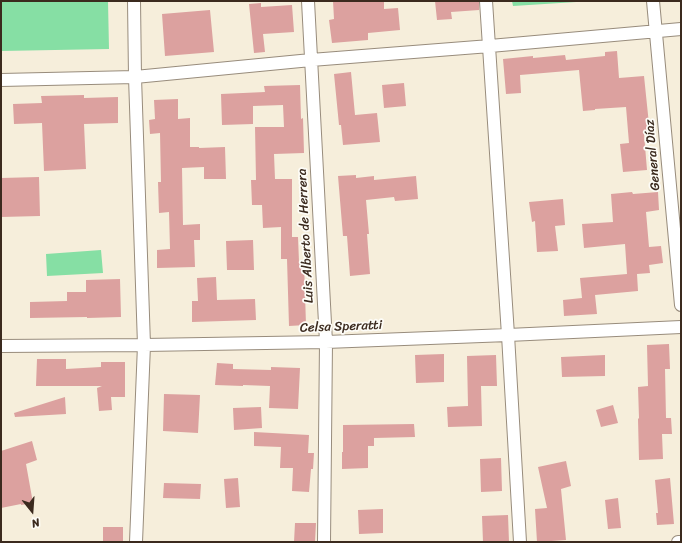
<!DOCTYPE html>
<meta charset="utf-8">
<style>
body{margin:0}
#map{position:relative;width:682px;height:543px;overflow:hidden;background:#f6eedb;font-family:Sriracha,sans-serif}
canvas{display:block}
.frame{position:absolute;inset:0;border:2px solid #3b2a1e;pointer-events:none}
.north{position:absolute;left:12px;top:491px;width:40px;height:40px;-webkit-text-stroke:3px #fdfcf7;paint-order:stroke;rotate:163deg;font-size:11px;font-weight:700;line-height:16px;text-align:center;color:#3b2a1e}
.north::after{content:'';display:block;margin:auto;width:14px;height:18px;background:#3b2a1e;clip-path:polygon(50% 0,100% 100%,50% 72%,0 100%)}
</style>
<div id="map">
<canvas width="682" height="543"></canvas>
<div class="frame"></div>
<div class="north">N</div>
</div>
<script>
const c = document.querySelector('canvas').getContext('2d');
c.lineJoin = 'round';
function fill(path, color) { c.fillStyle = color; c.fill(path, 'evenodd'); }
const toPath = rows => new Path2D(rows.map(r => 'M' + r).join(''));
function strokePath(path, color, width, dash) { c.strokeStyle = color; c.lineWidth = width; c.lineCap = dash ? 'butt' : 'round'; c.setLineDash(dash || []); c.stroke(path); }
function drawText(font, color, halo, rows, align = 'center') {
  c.font = font + ' Sriracha,sans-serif'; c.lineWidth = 3.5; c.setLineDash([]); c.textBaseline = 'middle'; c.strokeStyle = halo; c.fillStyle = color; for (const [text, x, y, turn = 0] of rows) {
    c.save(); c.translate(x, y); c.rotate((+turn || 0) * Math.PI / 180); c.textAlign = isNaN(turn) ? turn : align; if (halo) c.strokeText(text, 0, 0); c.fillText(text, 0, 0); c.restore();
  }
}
const green = toPath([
 [1,1,108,1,109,49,1,51],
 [512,1,592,1,513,6],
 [101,250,103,273,47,276,46,254]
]);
const building = toPath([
 [333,1,384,1,384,9,398,8,400,30,368,33,368,40,332,43,329,20,334,19],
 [435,1,479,1,479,10,451,12,452,19,437,20],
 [261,3,261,7,292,5,294,32,263,34,265,52,254,53,249,4],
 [210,10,214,52,165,56,162,14],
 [617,51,619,78,644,76,650,134,644,134,647,170,623,172,620,144,629,143,626,107,595,109,595,110,583,111,579,70,520,75,521,93,506,94,503,59,533,56,533,58,565,55,566,60,605,56,605,52],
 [351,72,355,115,377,113,380,142,343,145,341,125,339,125,334,74],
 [404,83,406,106,384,108,382,85],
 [300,85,301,119,303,118,304,153,274,154,275,179,292,179,292,237,298,237,299,262,304,262,306,325,289,326,287,259,281,259,281,227,263,228,262,205,252,205,251,180,256,180,255,127,284,127,283,105,253,106,253,124,222,125,221,94,265,92,264,86],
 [84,95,84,98,118,97,118,123,84,124,86,169,44,171,42,123,14,124,13,104,42,103,41,96],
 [178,99,178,119,190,118,190,147,199,147,199,148,225,147,226,179,204,179,204,167,182,168,183,225,200,224,200,240,194,240,195,267,157,268,157,250,170,249,169,212,159,213,158,182,161,182,160,133,150,134,149,120,155,119,154,100],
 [356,175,356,178,374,176,374,180,416,176,418,199,395,201,394,197,366,200,369,234,367,234,370,274,350,276,347,236,343,236,338,176],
 [39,177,40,216,1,217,1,178],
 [632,192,633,194,658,192,659,210,646,212,649,247,661,246,663,263,649,265,650,273,637,274,638,291,595,295,597,314,564,316,563,300,582,298,580,278,627,274,625,244,584,248,582,224,613,222,611,194],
 [563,199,565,225,555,226,558,251,537,252,535,221,532,222,529,202],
 [253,240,254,270,227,270,226,241],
 [216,277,217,300,255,299,256,320,192,322,192,301,198,301,197,278],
 [120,279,121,317,87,318,87,317,30,318,30,302,67,301,67,292,86,292,86,280],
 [669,344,670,369,665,369,666,418,671,418,672,434,662,434,663,459,639,460,638,419,639,418,638,387,648,386,647,345],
 [444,354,444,382,416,383,415,355],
 [496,355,497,386,481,386,482,426,448,427,447,407,468,406,467,356],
 [605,355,605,376,562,377,561,357],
 [37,359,66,359,66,369,101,367,101,362,125,362,125,397,111,397,112,410,99,411,97,388,102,386,36,386],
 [217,363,233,364,233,369,271,370,271,367,300,368,298,409,269,408,270,386,243,385,243,386,215,385],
 [164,394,200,395,198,433,163,431],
 [65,397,66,414,15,417,14,413],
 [613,405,618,423,601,427,596,410],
 [261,407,262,428,234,430,233,408],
 [414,424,415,437,374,438,374,446,368,446,368,468,342,469,342,452,343,452,343,425],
 [254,432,309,435,308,453,314,453,313,469,311,469,309,492,292,491,293,468,280,468,281,447,254,446],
 [32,441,37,460,26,464,33,503,21,505,21,504,1,508,1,451],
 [501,458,502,491,481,492,480,459],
 [566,461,571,486,561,489,566,540,537,542,535,509,547,508,538,467],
 [238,478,240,507,226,508,224,479],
 [670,478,674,524,657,525,656,513,658,513,655,480],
 [164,483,201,484,200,499,163,498],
 [618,498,621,528,608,529,605,500],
 [383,509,383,533,359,534,358,510],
 [508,515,509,542,483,542,482,516],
 [295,523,316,523,315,542,294,542],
 [103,527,123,527,123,542,103,542]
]);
const street = toPath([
 [134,1,135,77,144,345,136,542],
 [308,1,326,342,324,542],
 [486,1,508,335,520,542],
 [653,1,681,305],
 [1,80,135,77,311,60,490,46,681,29],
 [1,346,144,345,326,342,508,335,681,327],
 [678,542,681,542]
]);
const streetNames = [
 ["General Díaz",653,155,-95],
 ["Luis Alberto de Herrera",306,236,-93],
 ["Celsa Speratti",341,327,-2]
];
fill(green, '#86dfa4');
fill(building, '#dca19f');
strokePath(street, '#988c7c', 14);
strokePath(street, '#fff', 12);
drawText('13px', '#3b2a1e', '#fdfcf7', streetNames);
</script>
